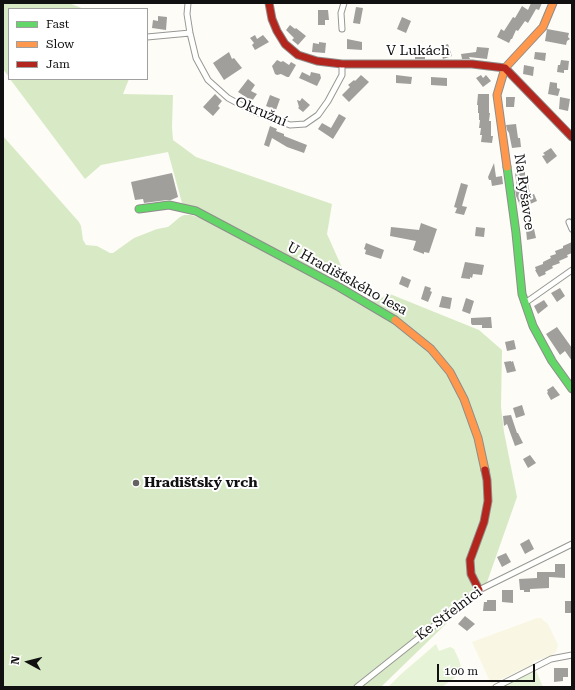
<!DOCTYPE html>
<meta charset="utf-8">
<style>
body{margin:0}
#map{position:relative;width:575px;height:690px;overflow:hidden;background:#fdfcf7;font-family:"Roboto Serif",serif}
canvas{display:block}
.frame{position:absolute;inset:0;border:4px solid #111;pointer-events:none}
.legend{position:absolute;left:8px;top:8px;width:140px;height:72px;box-sizing:border-box;background:#fff;border:1px solid #a0a0a0;margin:0;padding:5px 7px;list-style:none;font-size:12px;color:#111}
.legend li{display:flex;align-items:center;gap:8px;height:20px}
.legend b{width:20px;border:1px solid #a0a0a0}
.north{position:absolute;left:8px;top:642px;width:40px;height:40px;-webkit-text-stroke:3px #fff;paint-order:stroke;rotate:277deg;font-size:11px;font-weight:700;line-height:16px;text-align:center;color:#111}
.north::after{content:'';display:block;margin:auto;width:14px;height:18px;background:#111;clip-path:polygon(50% 0,100% 100%,50% 72%,0 100%)}
.scale{position:absolute;left:437px;top:664px;width:98px;height:18px;box-sizing:border-box;border:2px solid #111;border-top:0;padding-left:5px;font-size:12px;line-height:14px;white-space:nowrap;color:#111;-webkit-text-stroke:3px #fff;paint-order:stroke}
</style>
<div id="map">
<canvas width="575" height="690"></canvas>
<div class="frame"></div>
<ul class="legend">
<li><b style="height:5px;background:#63d668"></b>Fast</li>
<li><b style="height:5px;background:#ff974d"></b>Slow</li>
<li><b style="height:5px;background:#b3261e"></b>Jam</li>
</ul>
<div class="north">N</div>
<div class="scale">100 m</div>
</div>
<script>
const c = document.querySelector('canvas').getContext('2d');
c.lineJoin = 'round';
function fill(path, color) { c.fillStyle = color; c.fill(path, 'evenodd'); }
const toPath = rows => new Path2D(rows.map(r => 'M' + r).join(''));
function strokePath(path, color, width, dash) { c.strokeStyle = color; c.lineWidth = width; c.lineCap = dash ? 'butt' : 'round'; c.setLineDash(dash || []); c.stroke(path); }
function drawText(font, color, halo, rows, align = 'center') {
  c.font = font + ' "Roboto Serif",serif'; c.lineWidth = 4; c.setLineDash([]); c.textBaseline = 'middle'; c.strokeStyle = halo; c.fillStyle = color; for (const [text, x, y, turn = 0] of rows) {
    c.save(); c.translate(x, y); c.rotate((+turn || 0) * Math.PI / 180); c.textAlign = isNaN(turn) ? turn : align; if (halo) c.strokeText(text, 0, 0); c.fillText(text, 0, 0); c.restore();
  }
}
const farmland = toPath([
 [537,618,541,618,548,624,558,645,556,652,549,657,534,661,533,664,491,684,472,642]
]);
const green = toPath([
 [436,644,439,651,450,647,454,649,459,660,461,667,460,672,453,679,442,687,388,687,400,675],
 [533,664,543,687,489,687]
]);
const forest = toPath([
 [3,3,69,3,84,9,9,9,9,77,3,69],
 [10,79,129,79,123,94,173,95,172,127,173,140,196,157,332,204,327,234,352,290,182,203,168,152,101,165,85,179],
 [3,136,79,222,81,226,83,240,86,245,97,246,110,253,113,253,134,238,157,229,168,227,180,217,184,215,191,215,206,220,320,280,362,306,390,294,479,330,502,350,501,407,504,432,517,497,486,585,381,687,3,687]
]);
const building = toPath([
 [531,3,542,3,539,10,536,9,528,23,525,21,518,31,516,30,512,39,511,39,509,43,497,37,501,29,504,31,513,17,515,18,522,6,528,10],
 [356,7,363,8,360,24,353,23],
 [318,10,328,10,329,20,325,20,325,25,318,25],
 [158,16,167,17,166,30,152,28,153,20,158,21],
 [402,17,411,21,406,33,397,29],
 [290,25,295,29,296,28,306,36,298,45,292,40,294,38,286,30],
 [547,29,569,33,568,37,570,39,567,41,566,45,545,41],
 [255,35,257,39,263,35,269,42,255,50,252,45,254,43,250,38],
 [347,39,362,42,362,50,347,49],
 [319,42,326,43,325,53,312,52,313,43,319,44],
 [448,44,452,56,443,59,439,47],
 [477,47,489,48,487,59,469,57,470,59,462,59,461,54,476,52],
 [415,49,425,49,425,59,415,59],
 [229,52,232,59,234,58,242,68,224,80,213,63],
 [535,52,546,53,545,61,534,59],
 [277,60,281,62,283,61,289,65,291,62,296,65,289,77,287,77,281,74,277,75,275,74,272,66],
 [561,60,569,61,568,70,564,70,564,73,557,72,558,65,560,65],
 [524,65,534,67,533,76,523,74],
 [302,72,310,76,311,72,320,74,321,78,317,86,299,78],
 [361,75,369,82,349,102,342,95,350,87,348,85,354,80,355,81],
 [396,75,412,77,411,84,396,83],
 [481,75,483,78,486,75,491,81,483,87,476,78],
 [431,77,447,78,447,86,431,85],
 [248,79,255,85,251,91,257,94,252,101,238,92],
 [550,82,557,83,557,88,560,89,558,96,548,94],
 [215,94,222,101,218,106,220,108,213,116,203,107],
 [478,94,489,94,489,113,490,113,489,121,491,121,491,136,493,136,492,143,481,142,482,135,480,135,481,128,479,128,480,120,479,120,479,113,478,113,478,105,477,105],
 [270,95,280,99,276,110,266,106],
 [506,97,515,97,514,107,506,107],
 [560,97,570,99,568,111,559,109],
 [302,98,310,105,303,112,298,108,299,107,297,100,300,101],
 [339,114,346,118,333,139,318,129,322,123,331,128],
 [516,124,518,138,520,138,521,147,512,148,509,133,507,130,506,125],
 [270,126,277,129,276,131,284,134,284,136,307,145,304,153,287,147,272,138,269,147,264,145],
 [551,148,557,156,547,164,542,156,545,155,543,153],
 [494,163,496,177,502,176,503,184,492,186,491,180,489,180,488,177],
 [525,172,525,177,527,176,530,195,534,194,537,201,521,208,516,196,515,188,517,188,515,173],
 [172,173,178,197,171,200,167,200,144,203,143,199,135,200,131,182],
 [461,183,468,185,462,206,467,207,464,215,455,213,457,208,454,207],
 [421,223,437,229,429,253,424,252,424,254,413,250,416,241,390,236,391,227,419,230],
 [476,227,485,228,484,237,475,236],
 [534,229,536,238,527,240,526,230],
 [572,242,572,253,567,255,568,257,559,261,560,263,552,266,553,268,545,272,546,274,539,277,535,270,536,270,535,267,543,264,543,262,551,258,550,256,556,254,555,251,563,248,563,246],
 [366,243,384,250,381,259,365,254,366,250,364,249],
 [465,262,484,265,482,275,473,274,472,278,470,277,470,279,461,278],
 [402,276,411,280,408,288,399,284],
 [425,286,431,288,430,291,432,292,428,302,421,299],
 [560,288,565,296,557,302,551,293],
 [442,296,452,298,450,309,439,307],
 [466,298,474,301,470,314,462,311],
 [544,300,548,306,538,314,534,306],
 [491,317,492,328,482,328,482,325,472,325,471,323,471,318],
 [557,327,572,348,572,361,565,351,560,355,546,334],
 [514,340,516,349,507,351,505,342],
 [511,361,511,362,513,361,516,371,507,373,504,362],
 [553,386,560,395,551,400,547,393,548,392,547,390],
 [522,405,525,415,516,418,513,408],
 [511,415,517,433,518,433,523,443,515,446,507,424,504,426,503,416],
 [530,455,536,463,528,468,523,459],
 [529,539,534,549,525,554,520,544],
 [506,553,511,562,502,567,497,557],
 [555,564,565,564,565,578,549,577,549,588,530,589,530,592,524,592,524,590,520,590,519,579,537,578,537,572,555,572],
 [502,590,513,590,513,603,502,602],
 [487,600,496,600,496,611,483,611,484,602,487,602],
 [565,601,572,601,572,612,571,613,565,613],
 [465,616,475,624,467,631,458,624],
 [554,668,568,668,568,677,563,677,563,681,554,682]
]);
const street = toPath([
 [188,3,187,14,190,33,196,58,208,80,228,98,252,111,290,125,305,124,318,115,328,101,342,75,342,64],
 [342,29,341,13,344,3],
 [147,37,190,33],
 [569,222,572,229],
 [525,303,572,270],
 [357,687,479,590,572,544],
 [496,687,551,659,572,655]
]);
const fast = toPath([
 [507,167,516,233,522,294,533,326,552,361,572,389],
 [139,209,169,205,196,211,339,287,395,320]
]);
const slow = toPath([
 [507,167,497,95,505,68,543,27,553,3],
 [395,320,431,349,450,372,464,399,478,438,485,470]
]);
const jam = toPath([
 [269,3,272,19,277,31,285,44,298,55,317,61,342,64,472,64,505,68,572,137],
 [479,590,471,574,470,560,484,522,488,501,487,480,485,470]
]);
const markers = [
 [136,483,4,"#646362"]
];
const streetNames = [
 ["V Lukách",418,51],
 ["Okružní",261,112,23],
 ["Na Ryšavce",524,192,82],
 ["U Hradišťského lesa",347,279,29],
 ["Ke Střelnici",449,614,-37]
];
const poiNames = [
 ["Hradišťský vrch",144,483]
];
fill(farmland, '#f9f7e4');
fill(green, '#e7f3d7');
fill(forest, '#d8eac5');
fill(building, '#a19f9c');
strokePath(street, '#979795', 7);
strokePath(fast, '#8e8d8b', 9);
strokePath(slow, '#8e8d8b', 9);
strokePath(jam, '#8e8d8b', 9);
strokePath(street, '#fffffe', 5);
strokePath(fast, '#63d668', 7);
strokePath(slow, '#ff974d', 7);
strokePath(jam, '#b3261e', 7);
for (const [x, y, r, color] of markers) { const dot = new Path2D(); dot.arc(x, y, r, 0, 2 * Math.PI); c.fillStyle = color; c.fill(dot); strokePath(dot, '#fff', 1.5); }
drawText('14px', '#111', '#fff', streetNames);
drawText('bold 14px', '#111', '#fff', poiNames, 'left');
</script>
